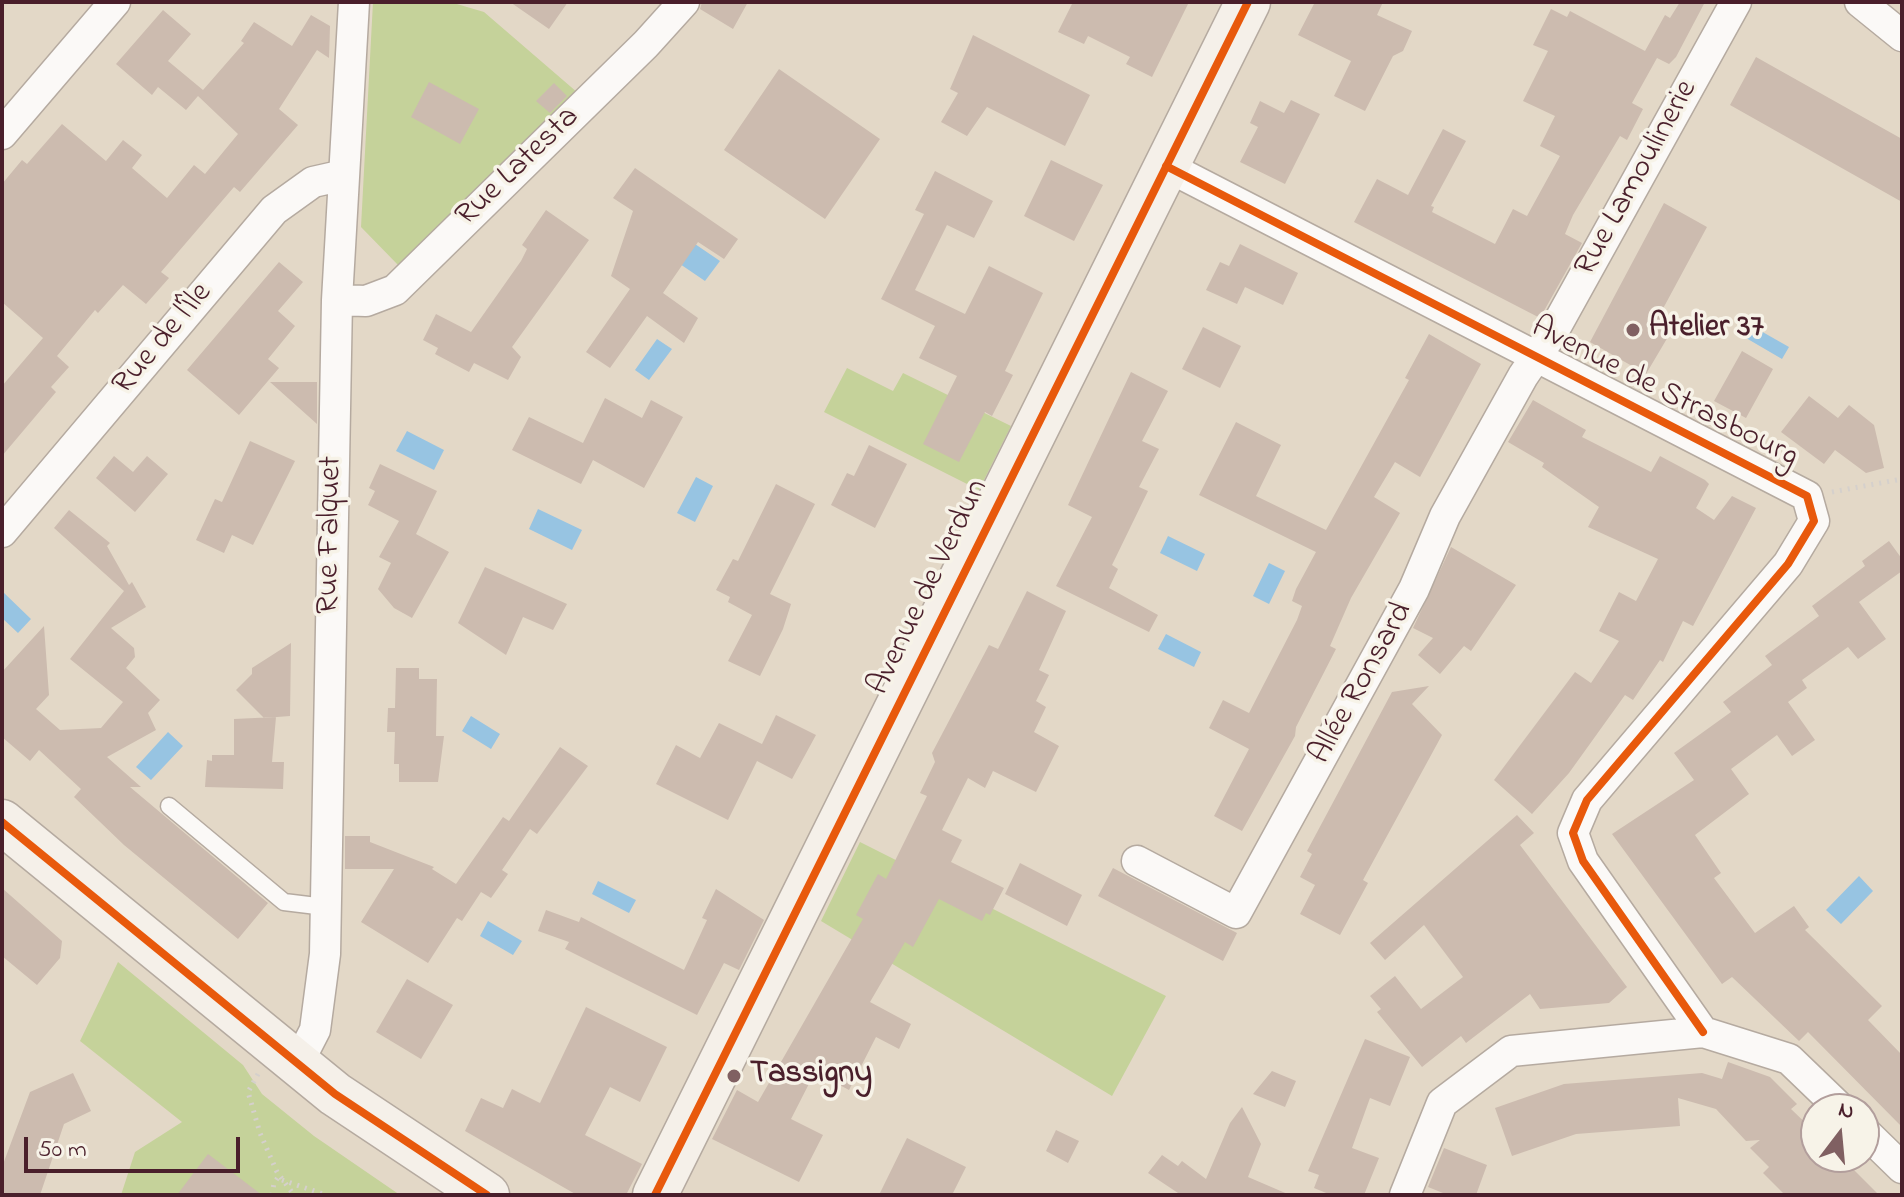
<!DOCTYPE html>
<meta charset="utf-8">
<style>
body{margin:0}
#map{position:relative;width:1904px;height:1197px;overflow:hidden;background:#e3d8c7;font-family:"Indie Flower",sans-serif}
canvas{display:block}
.frame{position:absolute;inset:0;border:4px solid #4a1f2b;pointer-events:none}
.north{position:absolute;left:1800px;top:1093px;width:80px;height:80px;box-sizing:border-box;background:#f7f3e8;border:2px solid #b29e9c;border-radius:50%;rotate:16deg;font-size:22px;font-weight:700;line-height:32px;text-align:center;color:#4a1f2b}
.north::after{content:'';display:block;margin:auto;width:28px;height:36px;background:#806062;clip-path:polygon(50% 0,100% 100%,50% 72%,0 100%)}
.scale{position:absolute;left:24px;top:1137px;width:216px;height:36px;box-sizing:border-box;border:4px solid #4a1f2b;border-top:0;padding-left:10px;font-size:24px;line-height:28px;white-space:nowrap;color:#4a1f2b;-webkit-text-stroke:6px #f7f3e8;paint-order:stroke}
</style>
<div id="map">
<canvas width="1904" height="1197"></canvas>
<div class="frame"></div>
<div class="north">N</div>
<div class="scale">50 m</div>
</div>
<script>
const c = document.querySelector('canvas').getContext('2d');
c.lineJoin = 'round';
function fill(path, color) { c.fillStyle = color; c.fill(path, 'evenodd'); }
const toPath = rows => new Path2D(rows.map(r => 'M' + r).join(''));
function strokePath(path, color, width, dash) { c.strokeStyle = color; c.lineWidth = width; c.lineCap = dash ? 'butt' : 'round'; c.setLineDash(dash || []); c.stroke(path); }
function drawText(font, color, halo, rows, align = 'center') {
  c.font = font + ' "Indie Flower",sans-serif'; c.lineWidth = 7; c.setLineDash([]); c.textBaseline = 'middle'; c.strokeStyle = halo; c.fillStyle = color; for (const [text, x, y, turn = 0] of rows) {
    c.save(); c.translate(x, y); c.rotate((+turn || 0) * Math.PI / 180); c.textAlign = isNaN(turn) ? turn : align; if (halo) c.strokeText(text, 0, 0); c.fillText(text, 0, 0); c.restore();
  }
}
const green = toPath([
 [373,2,450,2,484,12,578,93,398,265,361,227],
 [847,368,893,391,903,373,1011,426,979,490,824,412],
 [860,842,1166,996,1112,1096,821,921],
 [118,962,243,1065,262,1094,314,1136,400,1195,121,1195,135,1152,182,1122,80,1041]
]);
const water = toPath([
 [695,244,720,261,705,281,680,264],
 [1752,326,1789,347,1782,359,1746,338],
 [657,339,672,349,649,380,635,370],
 [407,431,444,450,434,470,396,451],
 [696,477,713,486,695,522,677,513],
 [538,509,582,530,572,550,529,529],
 [1168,536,1205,554,1197,571,1160,553],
 [1269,563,1285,571,1269,604,1253,596],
 [2,591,31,619,18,633,2,618],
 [1166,634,1201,652,1194,667,1158,649],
 [471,716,500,734,491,749,462,731],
 [168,732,183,746,151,780,136,767],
 [1859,876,1873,891,1841,924,1826,910],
 [598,881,636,900,629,913,592,894],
 [488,921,522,941,513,955,480,936]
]);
const building = toPath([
 [510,2,568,2,549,29],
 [702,2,748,2,733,29,700,9],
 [1073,2,1189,2,1152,77,1126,64,1130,57,1088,36,1084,44,1058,32],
 [1315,2,1383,2,1377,15,1412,31,1403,51,1393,56,1365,111,1334,96,1351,61,1298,35],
 [1680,2,1705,2,1676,57,1669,64,1657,58,1632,103,1643,109,1627,140,1620,136,1573,215,1565,234,1582,243,1540,318,1354,222,1377,179,1408,195,1443,129,1466,141,1431,206,1434,207,1432,212,1495,244,1513,209,1527,216,1560,156,1540,146,1555,116,1523,101,1548,51,1533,45,1551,9,1567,17,1570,11,1645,51,1665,15,1670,18],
 [163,10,191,34,168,61,203,90,244,43,241,41,254,22,292,46,311,15,330,26,329,58,317,50,279,109,298,125,240,192,234,187,161,272,169,278,146,304,123,285,98,313,95,310,57,356,69,367,51,387,56,392,2,456,2,386,43,338,2,302,2,184,22,160,27,164,62,124,106,161,123,140,142,155,132,168,167,198,194,165,205,174,238,134,198,96,186,110,158,87,152,95,116,64],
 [973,35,1090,95,1065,146,987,107,967,136,941,122,958,93,950,89],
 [1756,57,1902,139,1902,202,1730,105],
 [779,69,880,139,825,219,724,150],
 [429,82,479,109,460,144,411,117],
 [554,83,567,96,550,113,536,101],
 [1291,100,1320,114,1285,184,1240,162,1258,127,1250,123,1260,101,1284,113],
 [1051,160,1103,185,1074,241,1024,216],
 [635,168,738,239,724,259,698,242,663,293,698,318,684,343,647,316,610,368,586,352,630,289,611,276,633,211,613,198],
 [935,171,993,201,974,238,947,225,915,290,965,314,989,266,1043,293,1005,371,1013,375,992,416,985,412,959,462,923,444,957,376,919,358,935,326,881,299,924,214,915,210],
 [1664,203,1707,227,1659,316,1675,325,1646,374,1590,342],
 [546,210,589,240,512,347,521,357,508,380,474,363,469,372,435,354,438,348,423,340,436,314,471,332,521,261,527,249,522,245],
 [1240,244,1298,273,1283,305,1245,287,1237,304,1206,290,1220,262,1229,266],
 [279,262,303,282,278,311,295,326,268,359,279,368,239,415,187,370],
 [1203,327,1241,346,1220,388,1182,369],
 [1429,334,1481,364,1420,477,1395,462,1374,497,1400,513,1351,598,1330,646,1336,649,1296,727,1295,736,1242,831,1214,816,1249,749,1209,728,1223,700,1249,713,1297,620,1302,606,1292,601,1296,589,1316,552,1199,495,1236,422,1281,445,1256,496,1326,530,1409,380,1405,378],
 [1742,351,1773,369,1746,418,1714,401],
 [1131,372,1168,391,1142,441,1159,449,1139,487,1148,491,1112,565,1118,569,1109,588,1158,615,1149,632,1056,586,1092,517,1068,505],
 [270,382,317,382,317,424],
 [1809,396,1838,418,1849,405,1874,425,1884,468,1866,473,1835,450,1824,464,1781,432],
 [605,398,642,418,651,400,683,417,644,488,593,460,581,484,512,450,529,417,583,443],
 [1533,400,1586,430,1582,437,1651,472,1660,456,1705,480,1709,484,1696,508,1714,520,1732,496,1756,508,1693,626,1683,621,1663,662,1660,660,1633,700,1625,695,1569,773,1532,814,1494,780,1575,672,1591,683,1619,641,1599,631,1619,592,1636,601,1658,559,1588,527,1599,507,1542,467,1544,463,1508,442],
 [250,441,295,461,253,545,232,535,224,553,196,540,215,499,222,502],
 [869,445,907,464,875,528,831,505,847,473,854,476],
 [114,456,133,472,147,456,168,474,135,512,96,478],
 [380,464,437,491,416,534,449,552,412,618,394,608,378,589,391,563,379,557,399,521,368,505,375,491,369,488],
 [776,484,815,504,770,594,791,604,783,629,760,676,728,661,752,615,728,602,730,597,716,590,733,559,738,561],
 [69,510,110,543,107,546,129,585,132,582,146,607,111,628,134,648,135,657,126,668,160,700,148,713,156,730,107,757,141,787,130,787,268,903,238,939,124,845,74,797,81,789,39,750,30,761,2,737,2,672,44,626,49,695,36,709,60,730,101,728,123,702,70,659,124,591,54,528],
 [1889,541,1902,559,1902,571,1859,602,1886,639,1858,659,1848,647,1802,680,1807,688,1788,702,1815,740,1792,756,1777,735,1731,769,1749,794,1695,835,1721,873,1714,878,1755,933,1794,906,1809,927,1805,930,1882,1006,1868,1020,1902,1055,1902,1127,1808,1032,1799,1041,1732,977,1722,984,1612,834,1694,780,1674,753,1731,712,1723,702,1772,665,1765,656,1819,616,1812,606,1865,566,1862,561],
 [1451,547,1516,585,1471,651,1464,646,1440,674,1418,655,1433,638,1413,628],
 [485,567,567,604,553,630,523,617,506,655,458,623],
 [1027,591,1066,611,1039,670,1049,675,1036,701,1046,707,1034,732,1059,746,1036,792,993,771,985,788,968,778,942,830,962,840,951,862,1004,888,990,915,986,913,982,921,939,899,913,947,905,942,870,1002,911,1024,899,1049,876,1037,849,1090,815,1072,791,1119,823,1135,799,1182,712,1139,737,1090,758,1102,863,919,856,915,878,874,886,879,927,796,920,793,935,762,932,753,989,645,998,649],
 [291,643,290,716,264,718,236,690,252,674,252,668],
 [396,668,419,668,419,679,437,679,436,736,444,736,438,782,399,782,399,764,394,764,395,732,387,732,388,708,395,708],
 [1429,686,1412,704,1442,735,1363,880,1368,883,1340,935,1300,914,1315,885,1300,877,1312,854,1307,851,1392,692],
 [776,715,816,735,792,779,757,761,728,820,656,784,676,745,700,758,719,723,762,744],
 [276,717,272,762,284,762,283,789,205,787,207,760,212,761,212,755,234,755,234,719],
 [560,747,588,766,537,834,530,829,502,870,508,874,491,898,481,892,462,921,457,918,428,963,361,922,394,869,345,869,345,836,370,836,370,842,434,867,432,869,456,884,503,817,509,821],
 [1517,815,1534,833,1520,845,1627,987,1609,1003,1540,1009,1530,994,1466,1043,1461,1036,1422,1067,1377,1012,1381,1009,1370,996,1395,976,1421,1009,1463,977,1424,925,1385,960,1370,943],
 [1020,863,1082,895,1067,926,1005,894],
 [1113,868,1237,933,1223,961,1098,896],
 [2,888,62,941,60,958,37,985,2,956],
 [716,889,764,920,739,970,724,963,697,1015,565,949,569,942,538,931,546,910,579,922,581,917,684,970,707,920,702,918],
 [407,979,453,1005,421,1059,376,1032],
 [586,1007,667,1047,640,1102,610,1087,585,1135,642,1164,626,1195,577,1195,465,1131,481,1098,503,1108,512,1089,540,1103],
 [1365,1039,1410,1057,1390,1106,1370,1098,1352,1148,1379,1158,1364,1195,1331,1195,1314,1188,1319,1175,1308,1171],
 [1728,1062,1770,1077,1797,1104,1791,1109,1816,1133,1816,1157,1832,1157,1843,1168,1847,1163,1879,1195,1785,1195,1763,1173,1769,1167,1750,1148,1760,1140,1746,1141,1716,1109,1678,1098,1680,1126,1576,1134,1512,1156,1495,1108,1564,1084,1702,1073,1722,1079],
 [1272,1071,1296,1081,1285,1107,1253,1094],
 [73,1073,91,1111,64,1124,40,1195,2,1195,2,1167,30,1092],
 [1242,1107,1261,1144,1248,1177,1290,1195,1181,1195,1148,1173,1162,1155,1178,1166,1182,1161,1206,1179,1230,1123],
 [1056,1130,1079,1141,1068,1163,1046,1151],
 [907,1138,966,1167,952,1195,879,1195],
 [1444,1148,1487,1165,1476,1195,1448,1195,1428,1187],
 [208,1154,262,1195,177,1195]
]);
const path = toPath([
 [1832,492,1902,479],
 [258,1074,248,1092,260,1133,277,1172,294,1195],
 [282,1180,326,1195],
 [272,1195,274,1183,279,1176]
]);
const lane = toPath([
 [169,806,284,902,325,907]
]);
const street = toPath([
 [1860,2,1902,36],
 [2,134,115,2],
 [1166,166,1807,496,1814,521,1788,564,1587,800,1573,833,1583,861,1703,1032],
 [337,300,366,301,395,290,646,44,684,2],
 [2,532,274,210,313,182,344,175],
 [1137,861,1236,913,1414,589,1445,516,1523,376,1553,332,1736,2],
 [297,1065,315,1030,325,954,337,300,354,2],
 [1864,1131,1902,1168],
 [1405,1195,1442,1103,1511,1051,1703,1032,1789,1059,1841,1109]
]);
const secondary = toPath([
 [2,822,335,1094,487,1195],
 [655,1195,1248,2]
]);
const cycleway = toPath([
 [1166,166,1807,496,1814,521,1788,564,1587,800,1573,833,1583,861,1703,1032],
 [2,822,335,1094,487,1195],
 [655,1195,1248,2]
]);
const markers = [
 [1633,330,8,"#806062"],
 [734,1076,8,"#806062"]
];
const streetNames = [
 ["Rue Latesta",519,168,-44],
 ["Rue Lamoulinerie",1638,179,-61],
 ["Rue de l'Île",164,340,-50],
 ["Avenue de Strasbourg",1664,394,27],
 ["Rue Falquet",332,535,-89],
 ["Avenue de Verdun",930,588,-64],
 ["Allée Ronsard",1363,684,-61]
];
const poiNames = [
 ["Atelier 37",1649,330],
 ["Tassigny",750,1076]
];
fill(green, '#c5d29a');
fill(water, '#97c4e2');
fill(building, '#ccbbaf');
strokePath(lane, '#b5aaa0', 19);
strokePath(street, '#b5aaa0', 33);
strokePath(secondary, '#b5aaa0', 47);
strokePath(path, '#d5d0cc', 5, [2, 6]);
strokePath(lane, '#fbf9f7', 16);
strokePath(street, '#fbf9f7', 30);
strokePath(secondary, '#f5f0e9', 44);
strokePath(cycleway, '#e8590c', 8);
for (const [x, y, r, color] of markers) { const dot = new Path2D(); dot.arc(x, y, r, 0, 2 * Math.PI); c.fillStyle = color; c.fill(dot); strokePath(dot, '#f7f3e8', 3); }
drawText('32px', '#4a1f2b', '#f7f3e8', streetNames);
drawText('bold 32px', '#4a1f2b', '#f7f3e8', poiNames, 'left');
</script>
